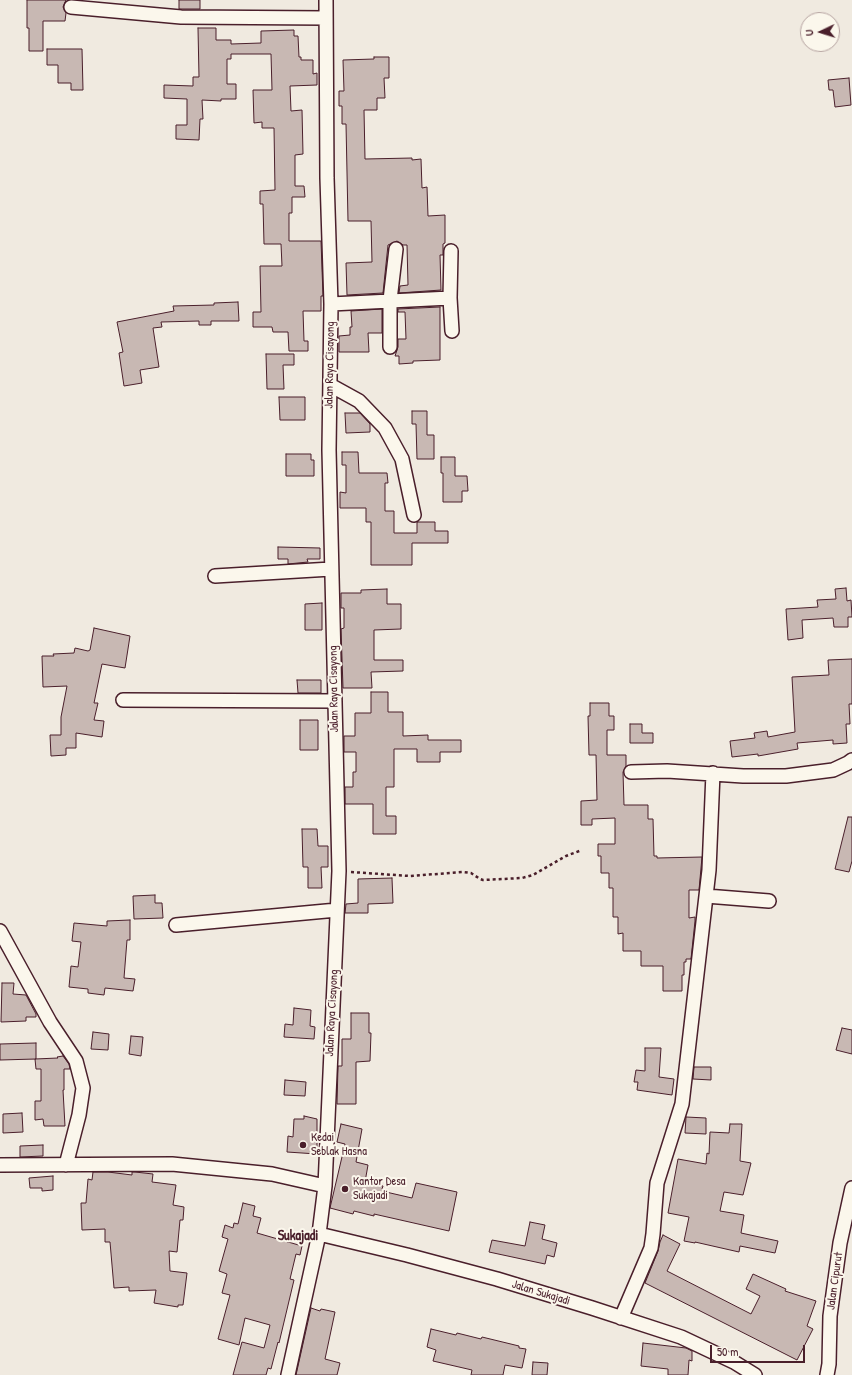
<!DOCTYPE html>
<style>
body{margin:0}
#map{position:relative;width:852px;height:1375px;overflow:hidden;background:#f0eae0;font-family:"Patrick Hand",sans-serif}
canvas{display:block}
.north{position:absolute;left:800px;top:12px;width:40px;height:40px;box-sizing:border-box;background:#fbf7ec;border:1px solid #b4a19f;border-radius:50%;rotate:266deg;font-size:11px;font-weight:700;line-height:16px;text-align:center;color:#4a1f2b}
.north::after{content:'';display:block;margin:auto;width:14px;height:18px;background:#4a1f2b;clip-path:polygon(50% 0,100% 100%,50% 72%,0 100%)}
.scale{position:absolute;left:710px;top:1345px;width:95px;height:18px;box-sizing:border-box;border:2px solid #4a1f2b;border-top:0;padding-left:5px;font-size:12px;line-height:14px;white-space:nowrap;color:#4a1f2b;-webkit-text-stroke:3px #fbf7ec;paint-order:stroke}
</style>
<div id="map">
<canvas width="852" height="1375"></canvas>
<div class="north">U</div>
<div class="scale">50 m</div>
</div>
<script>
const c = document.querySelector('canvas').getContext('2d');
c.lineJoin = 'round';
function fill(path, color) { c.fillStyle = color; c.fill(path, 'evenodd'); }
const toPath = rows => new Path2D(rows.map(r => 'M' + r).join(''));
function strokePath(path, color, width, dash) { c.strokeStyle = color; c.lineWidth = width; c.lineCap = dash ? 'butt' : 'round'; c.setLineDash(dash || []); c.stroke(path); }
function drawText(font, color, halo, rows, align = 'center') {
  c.font = font + ' "Patrick Hand",sans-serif'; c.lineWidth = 4; c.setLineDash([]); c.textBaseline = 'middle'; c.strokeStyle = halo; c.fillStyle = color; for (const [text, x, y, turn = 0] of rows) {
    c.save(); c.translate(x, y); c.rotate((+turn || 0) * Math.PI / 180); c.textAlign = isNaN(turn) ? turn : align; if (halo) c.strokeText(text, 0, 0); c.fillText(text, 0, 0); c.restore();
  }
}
const building = toPath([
 [27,0,66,0,63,7,66,13,65,21,43,21,43,51,29,51,29,28,27,28,27,0],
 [179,0,200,0,200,9,179,9,179,0],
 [198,28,216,28,216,40,231,40,231,44,261,43,261,31,294,30,294,36,298,36,299,57,301,57,301,60,313,60,313,74,317,73,317,85,290,86,291,111,302,110,303,154,295,155,295,186,304,186,305,197,292,197,292,213,289,213,289,241,321,241,323,296,321,296,321,311,303,311,304,341,308,341,308,351,289,351,288,332,273,332,272,327,253,327,253,312,261,312,260,266,282,266,281,244,264,244,263,204,260,204,260,191,275,190,274,128,262,128,262,122,254,123,253,90,272,90,271,54,231,54,231,59,227,59,227,84,236,84,236,99,221,99,221,101,202,100,203,119,200,119,199,140,176,139,176,125,187,125,187,99,164,98,164,85,193,86,193,77,199,77,198,28],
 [47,49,82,49,83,90,71,90,71,83,58,83,58,65,47,65,47,49],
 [374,57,389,57,389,78,384,78,385,98,377,98,377,110,364,110,365,159,412,158,412,160,421,159,422,188,427,187,428,216,445,215,445,243,443,244,443,255,440,255,441,290,399,293,400,286,408,285,407,245,403,245,397,241,388,245,383,293,347,295,346,263,372,262,371,221,348,221,346,124,342,124,342,106,339,106,339,91,344,91,343,60,374,59,374,57],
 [849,78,851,105,835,107,833,90,829,90,828,80,849,78],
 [238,302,239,321,211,321,211,325,199,325,199,321,161,322,162,327,153,328,159,367,140,370,142,383,124,386,119,353,123,352,117,322,174,311,173,306,214,305,214,303,238,302],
 [440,307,440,360,413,361,413,363,399,364,399,356,395,356,398,347,398,339,406,339,405,312,398,312,398,309,440,307],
 [382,309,382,333,368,333,369,352,339,352,339,336,350,335,350,327,352,327,351,311,382,309],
 [266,354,294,354,294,365,283,365,284,389,267,389,266,354],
 [279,397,305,397,305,420,280,420,279,397],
 [412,411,427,411,427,435,434,435,434,459,417,459,416,424,412,424,412,411],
 [345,413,360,413,370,424,370,432,346,433,345,413],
 [342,452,358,452,359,473,387,473,388,483,385,483,385,511,394,511,394,533,417,533,417,522,435,522,435,531,448,531,448,543,412,543,412,565,371,565,371,522,366,522,366,508,340,508,340,492,346,493,346,465,342,465,342,452],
 [286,454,311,454,311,460,314,460,314,476,286,476,286,454],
 [441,457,455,457,455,476,467,476,468,491,462,491,462,502,443,502,443,473,441,473,441,457],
 [278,547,320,548,320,559,307,559,308,562,288,564,288,559,278,559,278,547],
 [846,588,847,601,851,600,852,617,848,617,848,627,834,627,833,618,802,620,803,638,788,640,786,609,818,607,817,600,836,599,835,589,846,588],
 [387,589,387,604,401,604,401,629,374,630,374,660,403,660,403,671,371,672,372,688,343,688,341,629,344,628,344,608,341,608,341,593,361,593,361,590,387,589],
 [322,603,322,630,305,630,305,604,322,603],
 [94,628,130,636,125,668,102,664,94,703,98,703,94,720,104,721,102,737,76,733,76,748,66,748,66,755,51,756,50,735,61,735,61,717,67,686,43,687,42,656,54,656,53,654,74,653,75,648,88,651,90,650,94,628],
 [852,659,852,704,849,704,850,724,846,724,847,743,833,744,833,740,797,743,798,749,758,756,758,754,732,757,730,741,755,738,754,733,767,731,768,737,795,732,792,677,829,675,828,660,852,659],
 [297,680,321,680,321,693,298,693,297,680],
 [371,692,388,692,388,712,403,712,403,736,428,735,428,740,461,740,461,752,440,752,440,762,417,762,417,749,394,749,394,787,386,787,386,816,396,816,396,834,373,834,373,804,345,804,345,787,353,787,353,772,356,772,356,752,344,752,344,736,355,736,355,713,371,713,371,692],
 [590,703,609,703,609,716,614,716,614,730,607,730,607,755,626,755,626,766,623,772,624,805,648,805,648,819,653,819,654,856,657,856,657,858,702,857,699,890,689,890,689,918,695,917,695,921,691,959,686,959,686,962,684,962,684,975,682,975,682,991,663,991,663,966,641,966,641,951,623,951,623,933,618,934,618,917,613,917,613,888,609,888,609,873,601,873,601,856,598,856,598,844,615,844,615,818,592,819,592,825,581,825,581,801,597,800,596,755,589,755,588,716,590,716,590,703],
 [300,720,318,720,318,750,300,750,300,720],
 [630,724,642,724,642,733,653,733,653,743,630,743,630,724],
 [848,817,852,817,852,861,849,872,835,869,848,817],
 [302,829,317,829,318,846,328,846,328,867,321,867,322,888,308,888,308,867,303,867,302,829],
 [392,878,393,903,368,904,368,913,345,913,346,904,358,903,358,879,392,878],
 [155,895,155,903,162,903,163,918,134,919,133,896,155,895],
 [130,920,130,940,127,940,124,978,135,979,133,991,105,988,104,995,88,993,88,989,69,987,71,966,78,967,81,942,72,941,74,923,107,926,107,921,130,920],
 [2,983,14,983,13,994,26,995,36,1014,36,1017,26,1017,26,1021,1,1022,2,983],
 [294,1008,311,1010,310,1026,315,1027,314,1039,284,1037,285,1024,293,1025,294,1008],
 [351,1013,369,1013,369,1033,371,1033,370,1061,356,1062,356,1104,337,1104,338,1066,342,1066,342,1039,351,1039,351,1013],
 [842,1028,852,1030,852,1054,836,1050,842,1028],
 [93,1032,109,1034,108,1050,91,1049,93,1032],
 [131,1036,143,1037,141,1056,129,1054,131,1036],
 [36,1043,36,1059,0,1060,0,1044,36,1043],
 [645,1048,661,1048,659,1077,674,1079,672,1095,637,1090,638,1082,634,1082,636,1070,645,1071,645,1048],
 [63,1056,69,1064,70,1069,64,1069,64,1090,63,1090,65,1126,44,1126,43,1119,35,1120,35,1101,41,1101,41,1069,36,1069,35,1059,58,1058,57,1057,63,1056],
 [694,1067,711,1067,711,1080,693,1079,694,1067],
 [285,1080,306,1082,305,1096,284,1095,285,1080],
 [22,1113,23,1132,3,1133,3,1114,22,1113],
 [304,1116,317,1119,317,1154,287,1152,288,1136,293,1137,294,1119,304,1119,304,1116],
 [686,1117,706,1118,706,1134,685,1133,686,1117],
 [341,1124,362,1129,356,1162,368,1165,365,1182,383,1186,382,1189,387,1190,386,1192,412,1198,416,1183,457,1192,449,1231,374,1214,374,1216,354,1211,353,1214,330,1208,345,1144,337,1142,341,1124],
 [730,1124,742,1124,740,1161,751,1163,743,1195,724,1192,720,1211,744,1215,741,1233,778,1241,775,1253,740,1246,739,1252,695,1242,695,1243,684,1241,689,1217,668,1213,678,1159,706,1164,707,1153,709,1154,710,1132,729,1133,730,1124],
 [43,1145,43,1156,20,1157,20,1146,43,1145],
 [93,1172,108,1172,132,1175,132,1172,135,1172,153,1174,152,1182,176,1185,173,1205,184,1207,183,1220,180,1220,177,1252,169,1251,170,1271,187,1273,183,1305,178,1305,178,1307,154,1303,156,1290,129,1291,129,1287,114,1288,110,1242,105,1242,105,1229,82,1230,81,1203,86,1203,88,1179,92,1180,93,1172],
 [53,1176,53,1190,42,1191,42,1188,30,1188,29,1178,53,1176],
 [243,1203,255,1206,253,1216,261,1218,257,1233,302,1246,300,1255,296,1254,290,1279,294,1280,279,1343,278,1342,271,1369,268,1368,266,1375,233,1375,242,1342,264,1348,270,1325,245,1318,239,1345,218,1339,230,1295,222,1293,227,1274,219,1271,228,1239,222,1237,225,1225,233,1228,234,1223,238,1224,243,1203],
 [530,1222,545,1225,542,1239,557,1243,554,1257,547,1255,545,1264,489,1252,492,1240,525,1246,530,1222],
 [663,1235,680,1244,667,1271,751,1314,760,1296,746,1289,753,1274,786,1289,785,1291,816,1301,807,1326,813,1329,797,1360,645,1283,658,1251,660,1242,663,1235],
 [311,1308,320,1311,321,1309,335,1312,325,1359,340,1363,337,1375,296,1375,311,1308],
 [431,1329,456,1335,457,1333,481,1339,482,1337,519,1346,519,1348,526,1349,522,1368,505,1365,503,1375,471,1375,472,1370,433,1361,436,1350,427,1347,431,1329],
 [643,1343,686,1348,692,1351,692,1361,689,1360,688,1375,668,1375,668,1369,641,1366,643,1343],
 [533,1362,548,1363,547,1375,532,1375,533,1362]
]);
const path = toPath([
 [351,872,410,876,463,872,471,873,480,879,483,880,522,878,533,875,566,856,582,850]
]);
const minor = toPath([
 [71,7,181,17,326,18],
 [451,251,450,298,452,331],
 [331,304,450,298],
 [390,347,390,300,396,249],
 [330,385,359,401,385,428,402,459,414,515],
 [215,576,331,569],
 [123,700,335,701],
 [631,772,667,771,743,776,786,776,833,770,848,763,852,760],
 [706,896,769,901],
 [176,925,337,910],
 [0,931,50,1022,76,1061,83,1088,79,1115,66,1165],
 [0,1165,172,1164,272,1174,325,1186],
 [319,1234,407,1255,497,1279,592,1308,681,1337,734,1362,755,1375],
 [621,1318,651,1248,653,1234,657,1183,682,1104,709,870,713,773],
 [288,1375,319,1234,325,1186,339,871,329,450,331,304,327,178,326,0],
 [827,1375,829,1364,830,1316,840,1243,852,1188]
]);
const markers = [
 [303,1145,4,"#4a1f2b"],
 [345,1189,4,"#4a1f2b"]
];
const streetNames = [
 ["Jalan Raya Cisayong",330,365,-89],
 ["Jalan Raya Cisayong",334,689,-91],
 ["Jalan Raya Cisayong",332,1013,-87],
 ["Jalan Cipurut",835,1281,-82],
 ["Jalan Sukajadi",541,1293,17]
];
const poiNames = [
 ["Kedai",311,1138],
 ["Seblak Hasna",311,1152],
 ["Kantor Desa",353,1182],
 ["Sukajadi",353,1196]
];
const quarterNames = [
 ["Sukajadi",298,1236]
];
fill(building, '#c8b8b3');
strokePath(building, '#4a1f2b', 1);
strokePath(minor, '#4a1f2b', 16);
strokePath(path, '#4a1f2b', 2.5, [3, 3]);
strokePath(minor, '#fbf7ec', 13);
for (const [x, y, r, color] of markers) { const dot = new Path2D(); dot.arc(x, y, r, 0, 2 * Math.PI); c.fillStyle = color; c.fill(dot); strokePath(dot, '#fbf7ec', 1.5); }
drawText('12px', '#4a1f2b', '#fbf7ec', streetNames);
drawText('12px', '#4a1f2b', '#fbf7ec', poiNames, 'left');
drawText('bold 14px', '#4a1f2b', '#fbf7ec', quarterNames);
</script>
